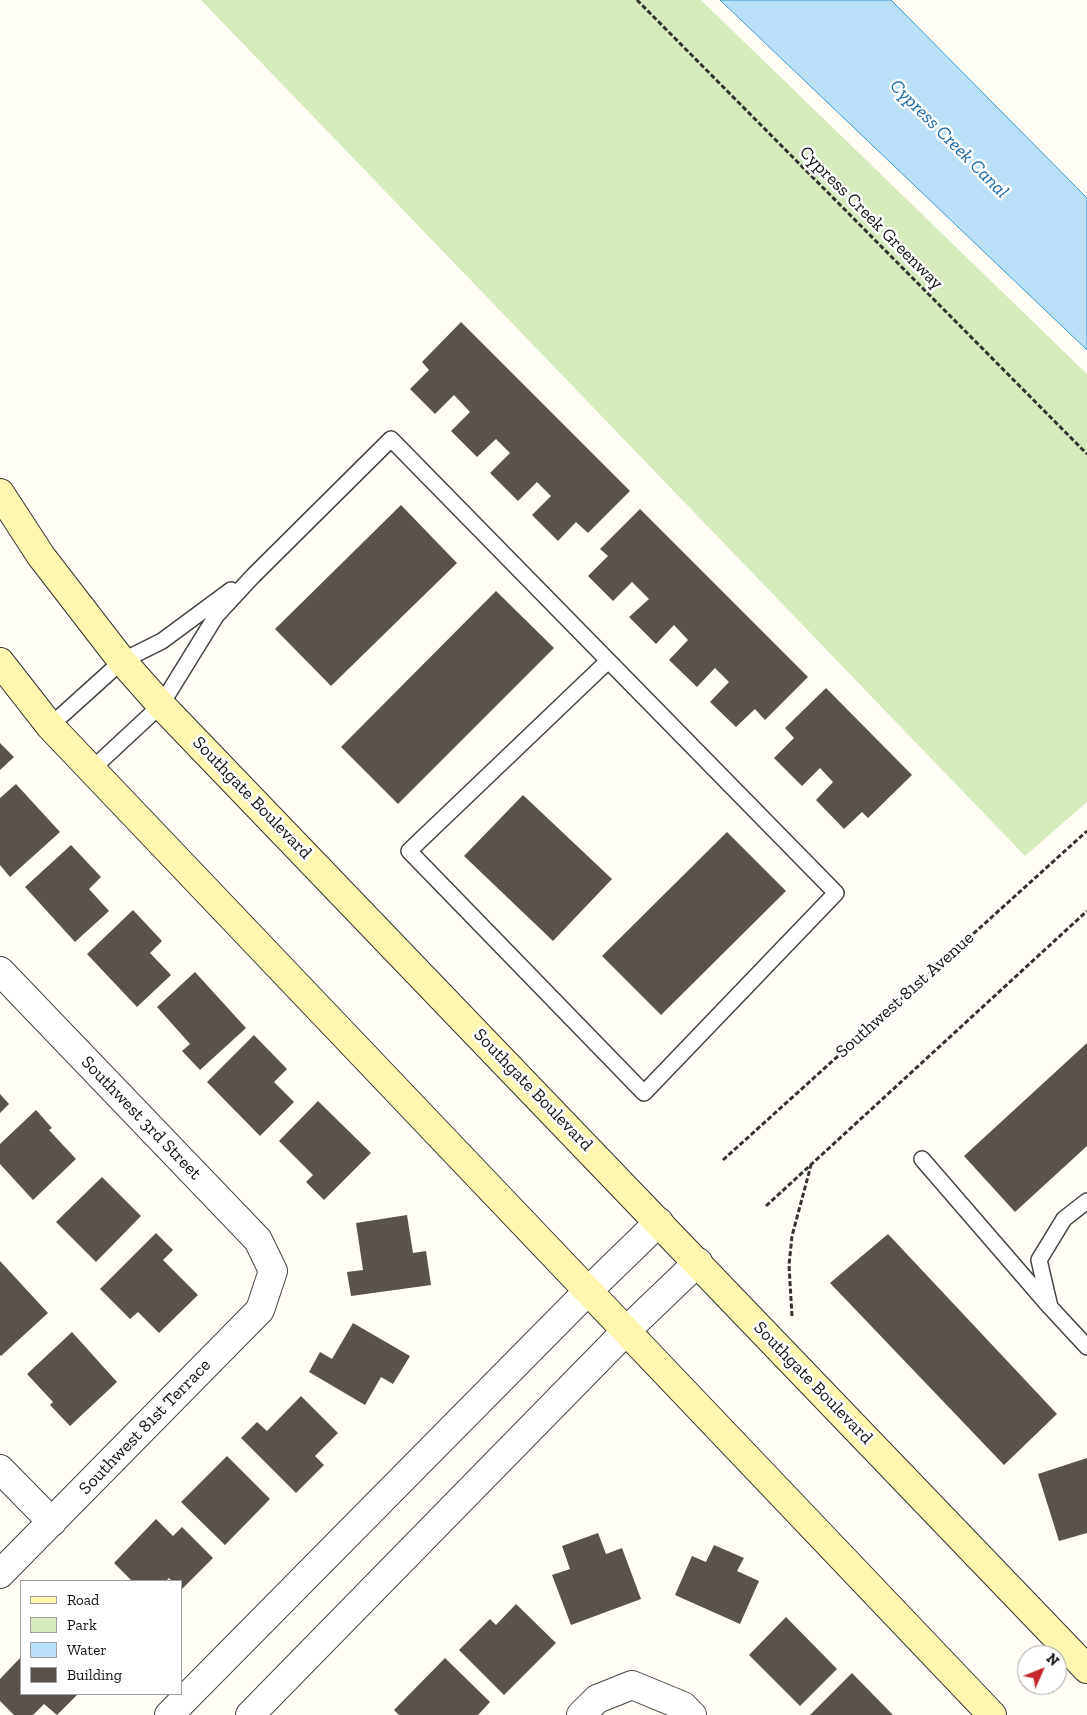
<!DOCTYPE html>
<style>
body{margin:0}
#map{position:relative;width:1087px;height:1715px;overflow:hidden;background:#fffdf5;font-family:"Zilla Slab",serif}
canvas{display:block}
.legend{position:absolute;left:20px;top:1580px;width:162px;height:115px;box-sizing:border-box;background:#fff;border:1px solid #a0a0a0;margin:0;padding:6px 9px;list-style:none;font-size:15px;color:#111}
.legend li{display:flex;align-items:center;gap:10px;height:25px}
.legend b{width:25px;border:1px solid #a0a0a0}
.north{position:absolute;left:1017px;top:1645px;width:50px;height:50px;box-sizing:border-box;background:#fff;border:1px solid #a0a0a0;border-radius:50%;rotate:46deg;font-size:14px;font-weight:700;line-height:20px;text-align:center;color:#111}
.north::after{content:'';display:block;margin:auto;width:18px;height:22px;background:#c4262e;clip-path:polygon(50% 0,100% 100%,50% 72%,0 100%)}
</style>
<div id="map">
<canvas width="1087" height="1715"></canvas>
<ul class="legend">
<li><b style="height:6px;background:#fff6b0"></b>Road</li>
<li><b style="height:14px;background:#d5ebbd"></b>Park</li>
<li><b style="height:14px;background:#b9e0f7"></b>Water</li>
<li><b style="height:14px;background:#5a524d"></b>Building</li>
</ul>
<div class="north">N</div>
</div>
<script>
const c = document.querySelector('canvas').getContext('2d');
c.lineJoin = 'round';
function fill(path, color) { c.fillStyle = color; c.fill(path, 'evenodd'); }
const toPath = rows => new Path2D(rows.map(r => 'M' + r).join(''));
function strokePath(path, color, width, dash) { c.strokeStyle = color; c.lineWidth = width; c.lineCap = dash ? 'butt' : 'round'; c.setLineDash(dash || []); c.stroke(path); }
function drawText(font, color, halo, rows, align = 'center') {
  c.font = font + ' "Zilla Slab",serif'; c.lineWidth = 5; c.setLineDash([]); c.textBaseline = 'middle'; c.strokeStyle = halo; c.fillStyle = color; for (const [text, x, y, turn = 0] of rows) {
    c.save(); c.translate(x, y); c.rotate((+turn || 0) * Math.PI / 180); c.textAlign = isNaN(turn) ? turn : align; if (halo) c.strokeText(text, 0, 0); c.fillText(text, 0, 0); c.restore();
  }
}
const green = toPath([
 [201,0,701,0,1087,374,1087,802,1025,856]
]);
const water = toPath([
 [720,0,891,0,1087,198,1087,350,720,0]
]);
const building = toPath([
 [461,322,630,491,588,533,576,522,558,541,532,515,551,496,537,482,518,501,490,473,510,453,496,439,477,457,451,431,470,412,454,395,435,414,410,389,429,370,422,362],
 [401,505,457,563,331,686,275,629],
 [640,509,808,677,765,720,755,709,736,727,710,702,729,682,715,668,697,687,669,660,688,640,674,625,656,644,629,617,649,599,632,582,613,601,588,576,608,556,600,549],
 [496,591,554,648,398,804,341,747],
 [826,688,912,775,868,818,862,812,844,829,816,800,833,782,820,768,802,786,774,758,794,738,785,728],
 [0,743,14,757,0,770],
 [16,784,60,832,10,877,0,865,0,798],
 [523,795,612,879,553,941,464,856],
 [727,832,786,891,661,1015,602,956],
 [71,845,101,877,89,889,109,911,75,942,25,887],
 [133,910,162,941,150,953,171,975,137,1007,87,954],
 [195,972,246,1028,200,1070,182,1051,190,1044,157,1007],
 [254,1035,287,1069,274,1082,294,1102,260,1136,207,1082],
 [1087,1043,1087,1146,1015,1212,964,1156],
 [0,1094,9,1104,0,1113],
 [318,1101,371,1153,324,1200,306,1182,313,1175,279,1141],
 [36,1110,52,1128,49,1130,76,1159,33,1200,0,1164,0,1144],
 [102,1177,141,1216,96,1262,56,1222],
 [407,1215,413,1253,426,1251,431,1285,351,1296,347,1272,363,1270,356,1223],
 [156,1233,173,1250,163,1260,198,1295,159,1333,138,1312,130,1319,100,1289],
 [888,1234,1057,1414,1004,1465,830,1283],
 [0,1261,48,1313,1,1356,0,1355],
 [353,1323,410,1356,393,1384,381,1377,365,1405,309,1372,320,1352,332,1359],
 [72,1332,117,1382,70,1426,50,1405,53,1402,27,1374],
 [301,1396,338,1433,315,1456,324,1465,296,1493,241,1438,257,1422,267,1431],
 [227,1456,270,1499,225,1545,181,1502],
 [1087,1458,1087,1533,1059,1541,1038,1474],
 [156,1519,173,1536,182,1527,213,1558,181,1590,181,1581,172,1581,169,1578,166,1581,132,1581,114,1563],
 [598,1533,606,1554,622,1548,641,1599,571,1625,552,1575,570,1569,562,1546],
 [714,1545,744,1558,737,1571,759,1581,740,1624,675,1595,692,1556,706,1562],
 [516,1604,556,1643,504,1695,459,1650,490,1619,496,1625],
 [786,1617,837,1669,800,1706,749,1655],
 [21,1657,21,1694,78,1694,57,1715,44,1704,33,1715,14,1715,0,1701,0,1679],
 [445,1658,490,1702,478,1715,399,1715,394,1710],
 [852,1673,893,1715,810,1715]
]);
const path = toPath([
 [637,0,1087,454],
 [723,1160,1087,831],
 [766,1206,1087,911],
 [792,1316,789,1265,792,1236,811,1165]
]);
const service = toPath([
 [50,726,122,661,162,641,231,590],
 [91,770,161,705,216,616,253,576,391,439,836,893,644,1093,409,851,608,661],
 [922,1159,1050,1307],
 [1087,1201,1064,1219,1039,1260,1050,1307,1087,1347]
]);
const minor = toPath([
 [0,971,258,1240,273,1271,260,1310,0,1574],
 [0,1469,52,1522],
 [581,1715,597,1699,632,1685,683,1706,692,1715]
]);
const tertiary = toPath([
 [169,1715,589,1290,659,1222],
 [250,1715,627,1330,698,1262]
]);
const secondary = toPath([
 [0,493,41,556,122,661,161,705,1087,1669],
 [0,662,50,726,992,1715]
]);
const streetNames = [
 ["Cypress Creek Greenway",871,218,45],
 ["Southgate Boulevard",252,798,46],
 ["Southwest 81st Avenue",905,995,-42],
 ["Southgate Boulevard",533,1090,46],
 ["Southwest 3rd Street",141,1118,46],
 ["Southgate Boulevard",813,1383,46],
 ["Southwest 81st Terrace",145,1427,-46]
];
const waterNames = [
 ["Cypress Creek Canal",949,139,45]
];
fill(green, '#d5ebbd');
fill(water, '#b9e0f7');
strokePath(water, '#3f96cf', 1);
fill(building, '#5a524d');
strokePath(service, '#444', 18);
strokePath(minor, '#444', 30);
strokePath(tertiary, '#444', 30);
strokePath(secondary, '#333', 30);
strokePath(path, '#333', 3, [5, 2.5]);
strokePath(service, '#fff', 15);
strokePath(minor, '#fff', 28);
strokePath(tertiary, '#fff', 28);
strokePath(secondary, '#fff6b0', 28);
drawText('18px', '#111', '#fff', streetNames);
drawText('italic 19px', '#1768a6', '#fff', waterNames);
</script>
